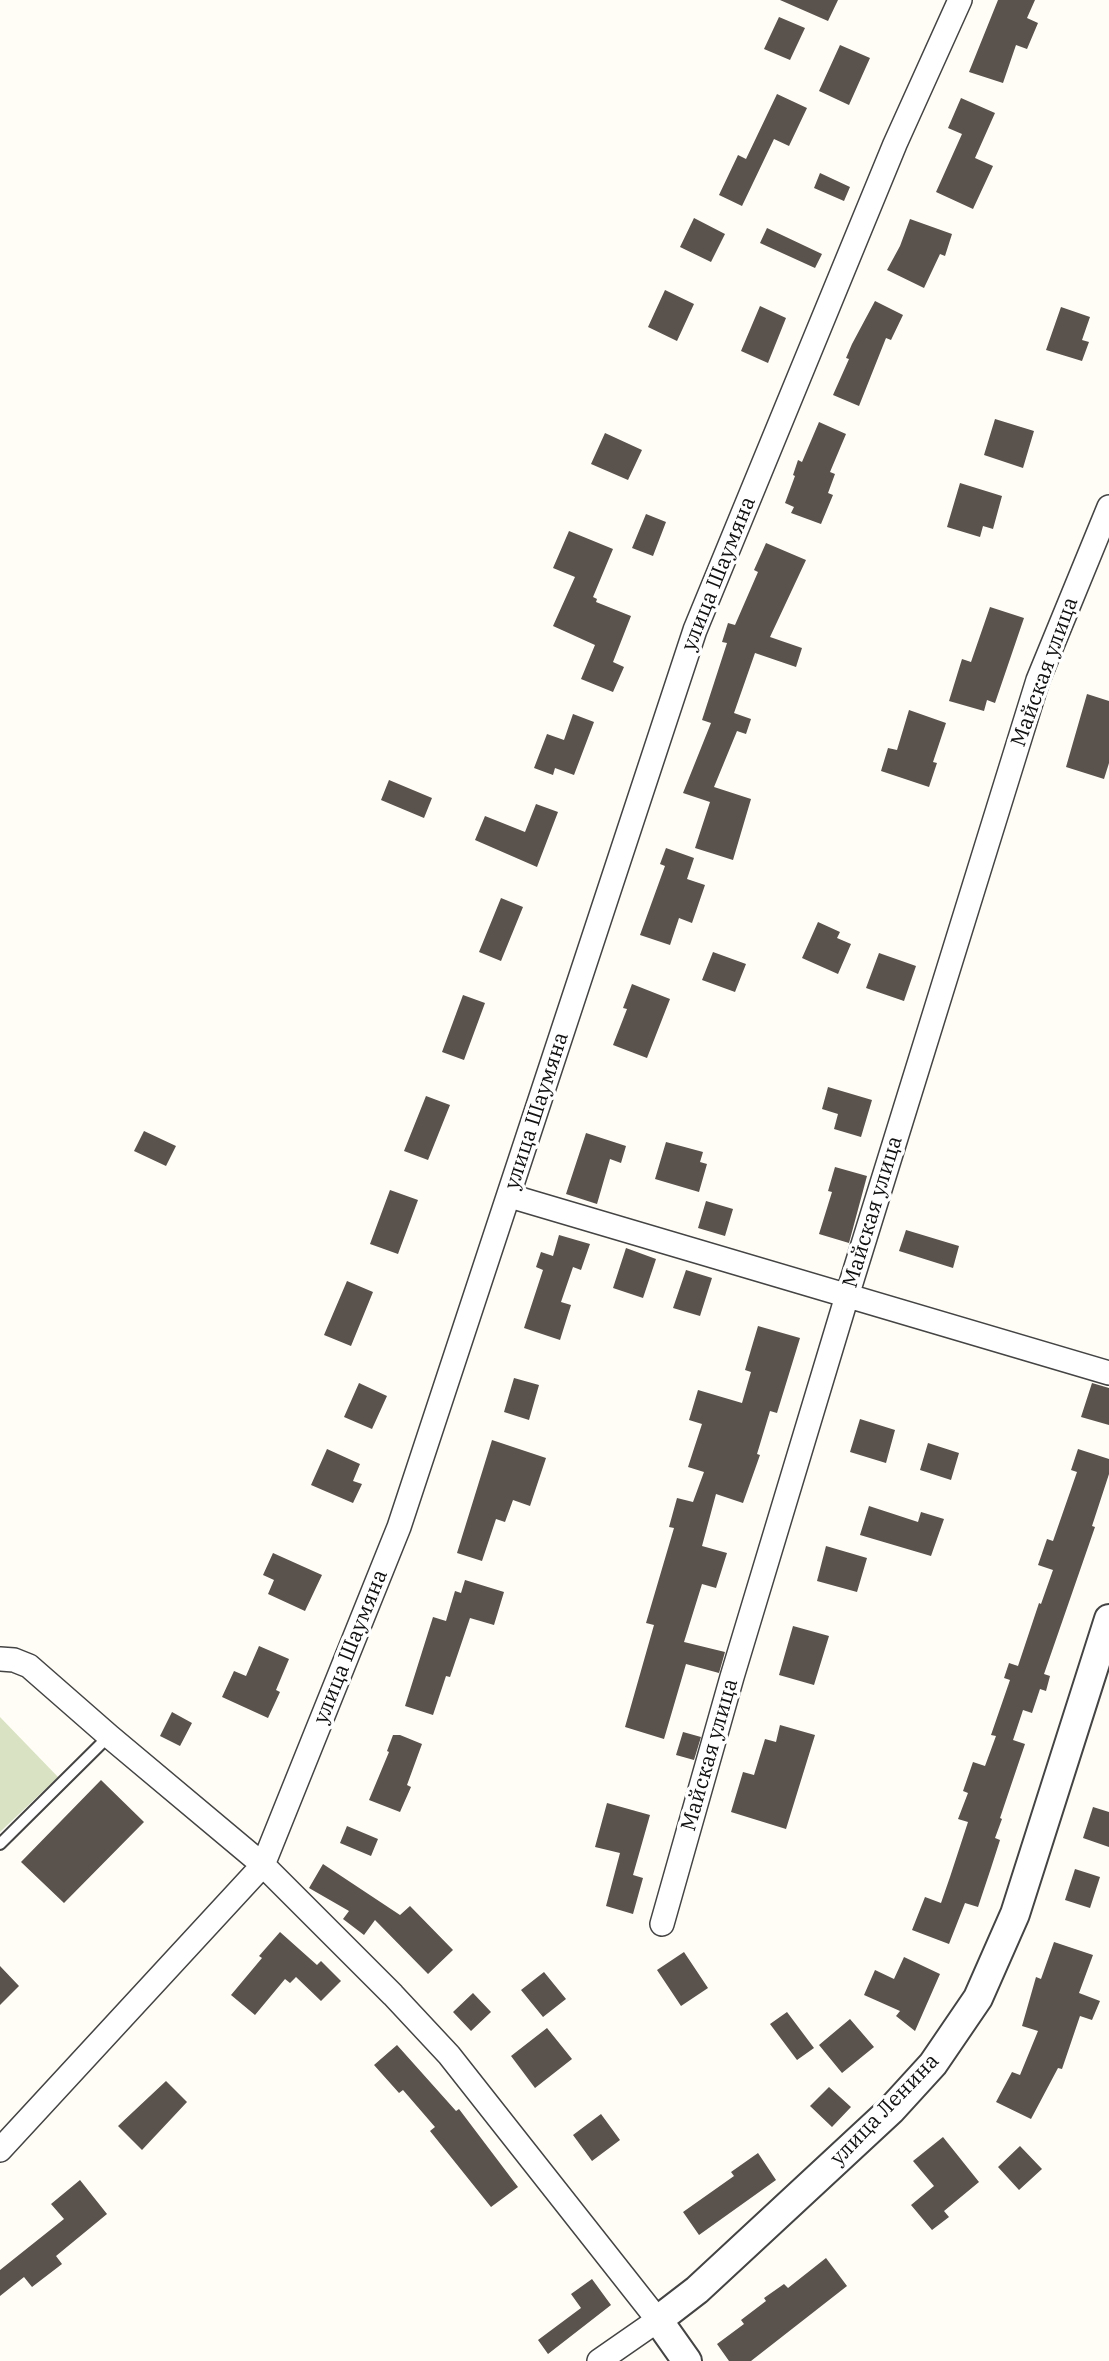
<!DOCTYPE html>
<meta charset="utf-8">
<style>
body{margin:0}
canvas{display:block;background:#fffdf5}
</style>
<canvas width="1109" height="2361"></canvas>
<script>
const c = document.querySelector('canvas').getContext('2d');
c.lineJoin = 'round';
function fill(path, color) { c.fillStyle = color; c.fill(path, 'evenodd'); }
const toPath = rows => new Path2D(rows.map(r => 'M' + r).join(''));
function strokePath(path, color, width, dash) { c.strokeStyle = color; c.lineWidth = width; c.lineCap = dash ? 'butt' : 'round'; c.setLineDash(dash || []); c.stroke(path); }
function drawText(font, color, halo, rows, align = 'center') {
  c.font = font + ' "IBM Plex Serif",serif'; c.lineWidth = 7; c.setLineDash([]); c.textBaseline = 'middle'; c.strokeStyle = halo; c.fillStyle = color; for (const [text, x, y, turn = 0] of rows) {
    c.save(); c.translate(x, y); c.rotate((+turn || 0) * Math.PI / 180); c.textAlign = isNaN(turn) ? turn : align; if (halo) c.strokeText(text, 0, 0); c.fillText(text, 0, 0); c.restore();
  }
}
const cemetery = toPath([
 [0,1717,58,1777,0,1832]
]);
const building = toPath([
 [780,0,838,0,828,21],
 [998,0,1035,0,1027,18,1038,23,1027,49,1016,45,1003,83,969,72],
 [779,17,805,28,790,60,764,49],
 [840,45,870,58,849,105,819,91],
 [777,94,807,108,789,146,774,139,742,206,719,195,738,155,746,159],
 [961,98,995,113,975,158,993,166,973,209,936,192,962,134,948,128],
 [820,173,850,187,844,201,814,188],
 [694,218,725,234,711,262,680,247],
 [910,219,952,234,945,256,940,254,924,288,887,270,900,246],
 [767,228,822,254,815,268,760,243],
 [665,290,694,304,677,341,648,327],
 [875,301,903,315,891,340,886,338,859,406,833,395,849,359,846,358,852,344],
 [760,306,786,318,768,363,741,351],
 [1061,307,1090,317,1082,340,1089,342,1082,361,1046,350],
 [995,419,1034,431,1023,468,984,455],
 [819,422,846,434,830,472,835,474,828,493,833,495,821,524,791,513,794,507,785,503,795,476,793,475,798,460,802,462],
 [605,433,642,450,628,480,591,464],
 [960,483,1002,496,993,529,983,526,980,537,947,527],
 [646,514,666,522,653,556,632,548],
 [569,531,613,549,593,597,597,599,596,602,631,616,613,662,624,667,613,692,581,679,595,645,553,626,575,577,553,568],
 [766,543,806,560,770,637,802,648,796,667,755,653,734,713,751,719,746,734,737,731,714,787,751,799,733,860,695,848,710,802,683,793,711,723,702,720,727,643,722,642,728,623,735,625,758,572,754,570],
 [990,607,1024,618,995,703,987,700,984,711,949,701,962,659,971,662],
 [1087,694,1109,701,1109,763,1104,779,1066,767],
 [909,710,946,723,933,762,937,763,929,787,881,771,888,748,897,750],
 [573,714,594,722,574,775,555,768,553,775,534,768,547,734,564,740],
 [389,780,432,798,424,818,381,800],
 [536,804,558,812,537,867,475,840,485,816,525,832],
 [666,848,694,858,687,879,705,885,692,923,679,918,670,945,640,935,665,866,660,864],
 [501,898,523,907,501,961,479,952],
 [818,922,840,932,837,938,851,944,838,974,802,958],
 [713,952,746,964,735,992,702,980],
 [879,953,916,966,904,1001,866,988],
 [632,984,670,999,647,1058,613,1045,627,1009,623,1008],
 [463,995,485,1003,464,1060,442,1052],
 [828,1087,872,1100,861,1137,834,1129,838,1114,822,1109],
 [426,1096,450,1105,428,1160,404,1151],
 [144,1131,176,1146,166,1166,134,1151],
 [586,1133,626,1146,621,1163,610,1159,597,1204,566,1194],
 [666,1142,703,1152,700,1162,707,1164,699,1192,655,1179],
 [835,1167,867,1176,849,1243,819,1234,832,1192,828,1191],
 [390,1190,418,1200,398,1254,370,1244],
 [706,1201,733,1209,725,1236,698,1228],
 [906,1230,959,1246,953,1268,899,1251],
 [559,1235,590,1244,581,1270,573,1267,561,1302,571,1305,560,1340,524,1328,543,1270,536,1267,541,1252,553,1256],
 [626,1248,656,1259,643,1298,613,1288],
 [686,1270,712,1278,700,1316,673,1308],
 [347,1281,373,1292,351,1346,324,1335],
 [758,1326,800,1338,777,1413,770,1411,757,1454,760,1455,743,1503,716,1494,702,1546,727,1553,716,1588,702,1584,684,1642,725,1652,719,1673,686,1664,664,1739,625,1727,654,1625,646,1623,674,1528,669,1527,677,1498,693,1502,704,1472,688,1467,702,1424,689,1420,698,1390,742,1403,751,1372,745,1370],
 [514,1378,539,1385,529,1420,504,1412],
 [359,1383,387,1396,372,1429,344,1417],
 [1092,1383,1109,1388,1109,1425,1081,1417],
 [860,1419,895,1430,886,1463,850,1452],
 [492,1440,546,1458,530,1506,513,1500,505,1522,496,1519,482,1561,457,1553],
 [928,1443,959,1453,951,1480,920,1470],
 [327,1449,360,1464,353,1481,362,1484,353,1503,311,1485],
 [1078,1449,1109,1459,1109,1474,1092,1526,1095,1527,1044,1674,1050,1676,1046,1691,1040,1689,1032,1713,1023,1710,1013,1740,1025,1744,1000,1818,1002,1819,995,1838,1000,1840,991,1868,978,1907,965,1903,949,1944,912,1930,925,1897,941,1903,950,1877,968,1822,958,1819,968,1793,963,1791,973,1762,985,1766,996,1736,991,1735,1010,1680,1004,1678,1009,1663,1018,1666,1039,1603,1041,1604,1053,1570,1038,1565,1047,1539,1053,1541,1077,1472,1071,1470],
 [869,1506,918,1522,921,1512,944,1519,931,1556,860,1535],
 [826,1546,867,1558,857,1592,817,1581],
 [273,1553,322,1575,305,1611,268,1594,274,1580,263,1575],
 [465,1580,504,1592,494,1625,470,1618,450,1677,446,1676,433,1715,405,1706,433,1617,446,1621,455,1591,461,1593],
 [793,1626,829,1636,814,1685,779,1675],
 [259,1646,289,1659,276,1690,280,1692,268,1718,222,1697,234,1671,246,1676],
 [172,1712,192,1723,180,1746,160,1736],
 [780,1725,815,1735,786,1829,731,1812,743,1772,754,1775,765,1739,776,1742],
 [683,1732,701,1737,694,1760,676,1755],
 [393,1735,400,1735,422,1744,407,1785,411,1787,400,1812,369,1800,389,1752,387,1751],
 [101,1780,144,1822,64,1903,21,1862],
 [607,1803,650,1815,633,1875,643,1878,633,1914,606,1906,620,1853,595,1847],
 [1093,1807,1109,1812,1109,1847,1083,1838],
 [347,1826,378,1839,371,1856,340,1843],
 [323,1864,400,1915,410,1906,453,1950,428,1974,375,1920,364,1935,343,1919,349,1911,309,1888],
 [1075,1869,1100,1877,1090,1908,1065,1900],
 [280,1932,317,1965,321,1961,341,1981,321,2001,296,1977,290,1983,285,1979,255,2015,231,1995,262,1958,259,1956],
 [1054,1942,1093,1955,1079,1993,1100,2001,1092,2020,1080,2016,1062,2069,1058,2068,1031,2119,996,2102,1012,2072,1020,2075,1038,2031,1022,2026,1036,1977,1041,1979],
 [684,1952,708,1988,681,2006,657,1970],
 [904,1957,940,1974,915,2031,896,2016,900,2011,864,1995,875,1970,894,1979],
 [0,1966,19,1986,0,2005],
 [544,1972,566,1999,543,2017,521,1990],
 [473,1993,491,2012,471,2031,453,2012],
 [787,2012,814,2048,797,2060,770,2024],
 [850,2019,874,2047,842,2073,819,2045],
 [547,2028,572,2059,535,2088,511,2056],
 [397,2045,456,2111,459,2109,518,2187,491,2207,430,2131,435,2127,403,2090,399,2093,374,2065],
 [166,2081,187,2102,142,2150,118,2126],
 [829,2087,851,2107,832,2127,810,2106],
 [601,2114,620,2140,592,2161,573,2135],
 [943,2137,979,2182,944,2211,949,2217,932,2230,911,2205,934,2186,913,2161],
 [1020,2146,1042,2169,1019,2190,998,2167],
 [758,2153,776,2180,699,2235,683,2212,734,2176,731,2172],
 [80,2180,107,2214,56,2256,62,2264,32,2287,24,2277,0,2296,0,2270,64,2219,51,2204],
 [826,2258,847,2286,751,2361,729,2361,717,2344,744,2324,741,2320,766,2301,764,2298,784,2284,788,2288],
 [592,2279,611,2305,548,2354,538,2340,581,2308,571,2294]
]);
const service = toPath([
 [0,1844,109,1736]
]);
const minor = toPath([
 [510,1196,1109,1373],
 [0,1659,14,1660,29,1666,109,1736,263,1865,393,1995,449,2055,658,2320,599,2361],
 [662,1924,732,1677,847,1296,1038,680,1109,507],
 [0,2150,263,1865,399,1527,695,630,895,144,960,0]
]);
const tertiary = toPath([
 [687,2361,658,2320,697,2290,891,2110,933,2064,978,1998,1015,1914,1109,1619]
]);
const streetNames = [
 ["улица Шаумяна",719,574,-68],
 ["Майская улица",1045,672,-70],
 ["улица Шаумяна",537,1111,-72],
 ["Майская улица",873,1212,-73],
 ["улица Шаумяна",351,1647,-68],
 ["Майская улица",710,1755,-74],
 ["улица Ленина",885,2110,-46]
];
fill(cemetery, '#d9e3c4');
fill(building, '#5a524d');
strokePath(service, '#444', 14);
strokePath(minor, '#444', 26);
strokePath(tertiary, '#444', 32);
strokePath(service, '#fff', 10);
strokePath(minor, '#fff', 23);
strokePath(tertiary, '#fff', 28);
drawText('21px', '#111', '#fff', streetNames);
</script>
